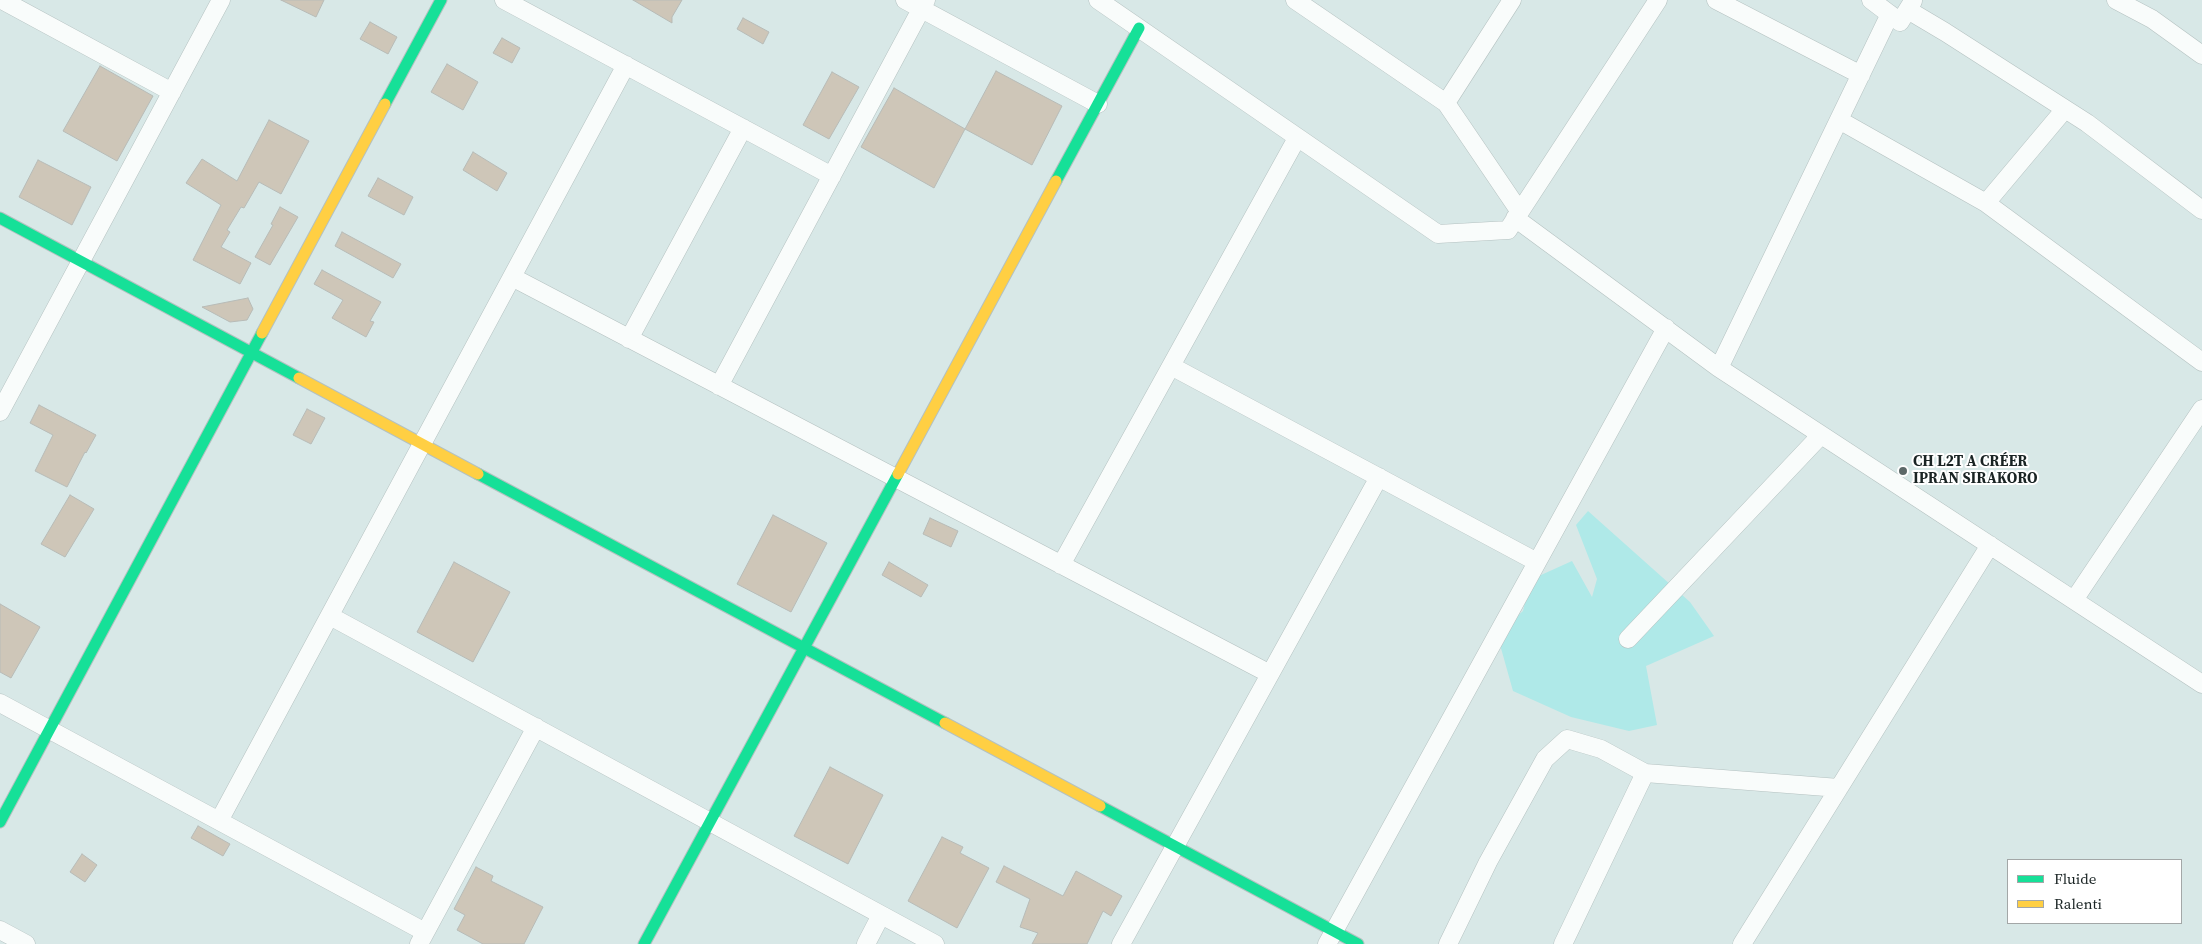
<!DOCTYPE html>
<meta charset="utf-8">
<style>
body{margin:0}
#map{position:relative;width:2202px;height:944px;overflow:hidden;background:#d8e8e7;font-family:"Source Serif 4",serif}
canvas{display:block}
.legend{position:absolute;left:2007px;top:859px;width:175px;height:65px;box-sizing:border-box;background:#fff;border:1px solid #a3a7a7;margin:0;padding:6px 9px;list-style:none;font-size:15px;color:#192323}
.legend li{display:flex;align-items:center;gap:10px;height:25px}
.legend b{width:25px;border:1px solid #a3a7a7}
</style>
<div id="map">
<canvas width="2202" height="944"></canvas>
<ul class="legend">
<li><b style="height:6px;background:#16e098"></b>Fluide</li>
<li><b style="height:6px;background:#ffcf43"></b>Ralenti</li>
</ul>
</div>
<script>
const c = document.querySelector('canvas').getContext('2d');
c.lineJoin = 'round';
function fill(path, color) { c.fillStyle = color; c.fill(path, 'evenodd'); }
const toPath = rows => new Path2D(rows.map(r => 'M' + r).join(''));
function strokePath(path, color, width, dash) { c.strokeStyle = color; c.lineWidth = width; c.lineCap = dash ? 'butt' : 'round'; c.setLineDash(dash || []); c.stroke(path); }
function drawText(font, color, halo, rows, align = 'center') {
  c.font = font + ' "Source Serif 4",serif'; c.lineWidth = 4; c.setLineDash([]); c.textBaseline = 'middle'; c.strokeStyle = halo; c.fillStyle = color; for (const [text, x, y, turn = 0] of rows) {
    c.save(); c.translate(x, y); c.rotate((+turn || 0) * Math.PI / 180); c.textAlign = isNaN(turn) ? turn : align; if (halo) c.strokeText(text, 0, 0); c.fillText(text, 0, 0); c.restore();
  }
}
const green = toPath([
 [1588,511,1690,602,1714,636,1646,666,1657,725,1629,731,1571,717,1513,691,1497,634,1523,611,1530,580,1572,561,1592,597,1597,579,1576,525]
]);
const building = toPath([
 [281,0,324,0,316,17,281,0],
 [633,0,682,0,672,17,672,23,633,0],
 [743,18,769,32,763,44,737,29,743,18],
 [370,22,397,37,388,54,360,39,370,22],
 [502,38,520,48,512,63,493,53,502,38],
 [447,64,478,82,463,110,431,92,447,64],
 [100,66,153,96,117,161,63,131,100,66],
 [996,71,1062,106,1032,165,965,129,996,71],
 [832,72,859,87,829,139,803,125,832,72],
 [894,88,965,129,934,188,861,147,894,88],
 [269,120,309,141,281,194,259,182,244,208,241,207,227,230,230,232,221,247,251,263,240,284,193,260,221,205,186,183,202,159,237,181,269,120],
 [473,152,507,173,497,191,463,170,473,152],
 [38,160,91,187,72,225,19,197,38,160],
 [378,178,413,197,404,215,368,196,378,178],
 [280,207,298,217,270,265,255,257,273,225,271,224,280,207],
 [342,232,401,264,393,278,335,246,342,232],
 [322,270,381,302,370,321,374,322,366,337,332,318,343,300,314,284,322,270],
 [248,298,253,309,247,320,230,322,202,307,248,298],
 [39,405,96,435,86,453,85,452,67,487,35,471,53,435,30,423,39,405],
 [307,409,325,418,311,444,293,435,307,409],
 [70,495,94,509,65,557,41,544,70,495],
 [773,515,827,543,791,612,737,584,773,515],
 [930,518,958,531,951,547,923,534,930,518],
 [454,562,510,592,473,662,417,632,454,562],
 [889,562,928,585,921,597,882,575,889,562],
 [0,604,40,627,11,678,0,672,0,604],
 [830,767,883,795,848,864,794,836,830,767],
 [198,826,230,844,223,856,191,838,198,826],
 [942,837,963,847,960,853,989,868,957,928,908,901,942,837],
 [82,854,97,865,85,882,70,872,82,854],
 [1004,866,1063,896,1076,871,1122,896,1111,916,1103,911,1087,944,1032,944,1038,933,1020,927,1030,899,996,882,1004,866],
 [476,867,493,876,491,881,543,907,524,944,483,944,457,930,465,915,454,909,476,867]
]);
const street = toPath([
 [2,0,172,92],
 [504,0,832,176],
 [905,0,1098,104],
 [1098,0,1438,234,1508,230,1658,0],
 [1295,0,1446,103,1520,212],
 [1716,0,1861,75],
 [1871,0,1900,22,1913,1],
 [2116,0,2152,19,2202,55],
 [1908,10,1945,32,2087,123,2202,210],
 [1446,103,1512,0],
 [1839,120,1986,203,2202,362],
 [1986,203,2065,109],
 [1515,218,1719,368,2202,684],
 [512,277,1270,674],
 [629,339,743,128],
 [1171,366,1537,562],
 [1719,368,1890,14],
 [719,386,926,0],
 [0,412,221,0],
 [1061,565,1297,138],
 [2074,600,2202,409],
 [330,616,935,944],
 [1628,639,1821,435],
 [0,703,425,932],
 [219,821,626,65],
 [0,930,26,944],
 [419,944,536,727],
 [866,944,881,915],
 [1121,944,1379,477],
 [1327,944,1666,328],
 [1448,944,1488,862,1545,759,1567,739,1601,749,1645,773,1839,788],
 [1563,944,1645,773],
 [1742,944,1990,545]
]);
const fast = toPath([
 [385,104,441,0],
 [1056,181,1139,28],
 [0,218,299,378],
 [478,474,945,723],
 [1100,806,1358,944],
 [0,822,262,333],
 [644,944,898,474]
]);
const slow = toPath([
 [262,333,385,104],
 [299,378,478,474],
 [898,474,1056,181],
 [945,723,1100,806]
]);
const markers = [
 [1903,471,5,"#5c6868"]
];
const poiNames = [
 ["CH L2T A CRÉER",1913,462],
 ["IPRAN SIRAKORO",1913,479]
];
fill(green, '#afe9e8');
fill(building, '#cec6b8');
strokePath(building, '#b7bbb7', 1);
strokePath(street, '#b4c1c0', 19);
strokePath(fast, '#b4c1c0', 13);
strokePath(slow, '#b4c1c0', 13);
strokePath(street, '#f9fcfb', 18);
strokePath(fast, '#16e098', 11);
strokePath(slow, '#ffcf43', 11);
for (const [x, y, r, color] of markers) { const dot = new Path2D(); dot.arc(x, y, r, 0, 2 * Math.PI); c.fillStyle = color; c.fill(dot); strokePath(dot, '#fff', 2); }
drawText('bold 15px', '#192323', '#fff', poiNames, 'left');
</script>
